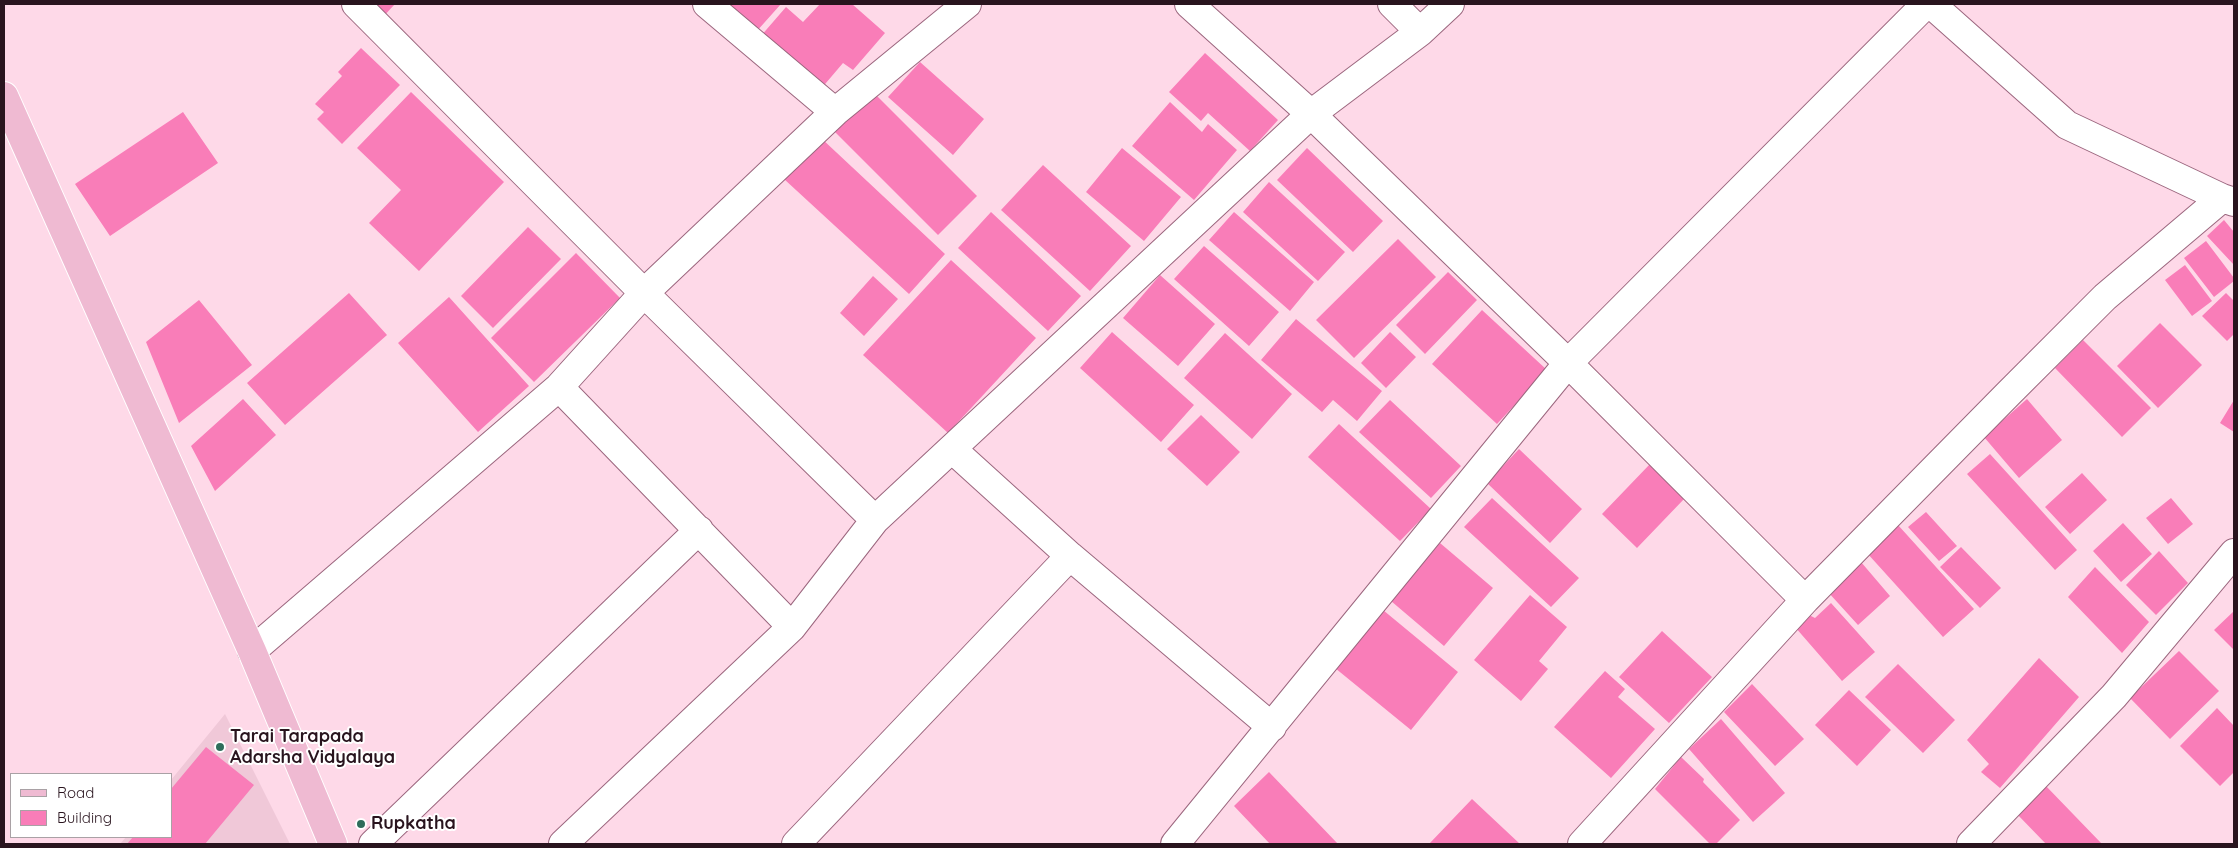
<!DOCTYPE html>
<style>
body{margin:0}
#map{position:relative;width:2238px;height:848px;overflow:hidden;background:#fed9e8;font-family:Quicksand,sans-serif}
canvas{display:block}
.frame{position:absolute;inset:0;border:5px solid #29141e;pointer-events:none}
.legend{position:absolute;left:10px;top:773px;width:162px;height:65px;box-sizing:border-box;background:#fff;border:1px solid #a9a1a5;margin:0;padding:6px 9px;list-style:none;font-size:15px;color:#29141e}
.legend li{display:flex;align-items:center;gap:10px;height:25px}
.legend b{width:25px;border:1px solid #a9a1a5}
</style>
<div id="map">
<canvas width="2238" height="848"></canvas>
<div class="frame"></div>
<ul class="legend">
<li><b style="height:6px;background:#efbad2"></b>Road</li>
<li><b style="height:14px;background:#f97db8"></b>Building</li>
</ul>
</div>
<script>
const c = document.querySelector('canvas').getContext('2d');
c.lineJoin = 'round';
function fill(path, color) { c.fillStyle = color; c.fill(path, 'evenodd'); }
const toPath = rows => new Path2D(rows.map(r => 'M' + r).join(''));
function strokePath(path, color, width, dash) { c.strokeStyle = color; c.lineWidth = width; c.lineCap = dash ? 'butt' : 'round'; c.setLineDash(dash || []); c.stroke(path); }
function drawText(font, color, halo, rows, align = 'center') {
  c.font = font + ' Quicksand,sans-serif'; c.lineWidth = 4; c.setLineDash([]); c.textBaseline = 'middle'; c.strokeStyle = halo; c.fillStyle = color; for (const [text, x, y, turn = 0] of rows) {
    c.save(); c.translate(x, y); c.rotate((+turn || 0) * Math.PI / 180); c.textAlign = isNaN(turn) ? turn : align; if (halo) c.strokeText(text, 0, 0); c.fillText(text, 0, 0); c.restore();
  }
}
const built = toPath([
 [225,714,290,844,120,844,126,837,171,837,171,780]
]);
const building = toPath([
 [364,4,395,4,381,19],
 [724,4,781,4,756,32],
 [820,4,852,4,885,33,853,70,843,63,820,90,760,37,786,7,803,22],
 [361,48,400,85,342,144,317,119,324,112,315,104,342,76,338,72],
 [1205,53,1278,120,1250,151,1208,113,1201,121,1169,92],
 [920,62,984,119,953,155,888,97],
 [872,91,977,196,938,235,833,130],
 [411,92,504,182,419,271,369,223,401,190,357,148],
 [1170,102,1202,132,1208,124,1237,150,1194,200,1132,146],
 [183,112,218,163,110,236,75,184],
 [821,138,945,254,909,294,784,179],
 [1122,148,1181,197,1144,241,1086,192],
 [1307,148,1383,221,1353,252,1277,180],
 [1043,165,1131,246,1090,291,1001,210],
 [1269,182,1345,252,1318,281,1243,212],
 [991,212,1081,296,1048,331,958,248],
 [1234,212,1314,282,1290,311,1209,240],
 [2224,220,2234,232,2234,265,2207,236],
 [528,227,561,259,493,328,461,296],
 [1398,239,1436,277,1354,358,1316,320],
 [2206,241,2234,278,2234,281,2214,297,2184,258],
 [1204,246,1279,312,1249,346,1174,279],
 [576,253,620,298,534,382,491,338],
 [951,260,1036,338,948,433,863,355],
 [2185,265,2212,301,2192,316,2165,280],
 [1448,272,1477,300,1425,354,1396,325],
 [1160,275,1215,324,1178,366,1123,318],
 [873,276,898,299,864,336,840,313],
 [349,293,387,335,285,425,247,383],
 [2226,293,2234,301,2234,334,2227,341,2202,316],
 [449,297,529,386,478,432,398,343],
 [199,300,252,365,179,423,146,342],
 [1482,310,1547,370,1497,424,1432,364],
 [1296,319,1382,391,1357,421,1333,400,1322,412,1261,360],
 [2160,323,2202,365,2158,408,2117,366],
 [1112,332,1194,405,1161,442,1080,368],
 [1390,332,1416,357,1386,388,1361,363],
 [1225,333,1292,394,1252,439,1184,378],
 [2083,340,2151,408,2122,437,2055,368],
 [243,399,276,435,215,491,191,446],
 [2027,399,2062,440,2019,478,1984,437],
 [1390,400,1461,466,1431,498,1359,432],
 [2234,400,2234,432,2220,423],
 [1201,415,1240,452,1207,486,1167,449],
 [1339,424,1431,509,1400,541,1308,457],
 [1519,449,1582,509,1550,543,1487,483],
 [1990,454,2077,550,2055,570,1967,474],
 [1650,464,1685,498,1637,548,1602,514],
 [2082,473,2107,500,2070,534,2045,507],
 [1492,498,1579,578,1551,607,1464,527],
 [2171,498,2193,524,2168,544,2146,518],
 [1926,512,1957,546,1939,561,1908,527],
 [2123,523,2152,554,2121,582,2093,551],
 [1898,525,1974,609,1943,637,1867,553],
 [1440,543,1493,588,1444,646,1391,601],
 [1961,547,2001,588,1980,608,1940,567],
 [2159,551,2188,583,2156,615,2126,585],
 [1861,562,1890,596,1858,625,1828,592],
 [2095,567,2149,622,2122,653,2068,597],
 [1530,595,1567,627,1539,661,1548,669,1521,701,1474,660],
 [1831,603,1875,652,1842,681,1795,627,1809,615,1815,618],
 [1383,610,1458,672,1411,730,1335,668],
 [2234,611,2234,650,2214,630],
 [1662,631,1712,677,1669,723,1619,677],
 [2179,651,2219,691,2170,739,2130,698],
 [2039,658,2079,697,2000,788,1981,772,1989,764,1967,740],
 [1898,664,1955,720,1923,753,1865,697],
 [1605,671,1625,689,1618,697,1655,729,1611,778,1554,727],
 [1752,684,1804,739,1775,766,1724,712],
 [1849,690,1891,730,1857,766,1815,725],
 [2217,708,2234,726,2234,772,2220,786,2180,746],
 [1721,719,1785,793,1753,822,1689,749],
 [206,747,254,785,205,844,127,844,133,837,171,837,171,789],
 [1681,757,1704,779,1703,782,1740,820,1716,844,1710,844,1655,789],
 [1269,772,1338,844,1270,844,1234,806],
 [2045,785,2102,844,2046,844,2016,813],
 [1472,799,1520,844,1429,844]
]);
const minor = toPath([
 [356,4,644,293,875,520],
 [707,4,835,112],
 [1189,4,1311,114,1568,363,1805,600],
 [1392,4,1420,32],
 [1931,4,2067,125,2222,198,2234,202],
 [559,387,792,627],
 [952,449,1070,556,1272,727],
 [252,651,559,387,644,293,835,112,967,4],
 [373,844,699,530],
 [563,844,792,627,875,520,1311,114,1420,32,1450,4],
 [796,844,1070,556],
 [1175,844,1568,363,1926,4],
 [1582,844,1805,600,2008,394,2105,297,2222,198],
 [1971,844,2114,696,2234,553]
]);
const major = toPath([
 [4,96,252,651,333,844]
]);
const markers = [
 [220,747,5,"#2e6d5b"],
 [361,824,5,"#2e6d5b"]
];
const poiNames = [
 ["Tarai Tarapada",230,737],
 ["Adarsha Vidyalaya",230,758],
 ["Rupkatha",371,824]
];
fill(built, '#f0c8d8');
fill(building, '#f97db8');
strokePath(minor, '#9b667e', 30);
strokePath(major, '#fff', 30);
strokePath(minor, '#fff', 28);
strokePath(major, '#efbad2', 28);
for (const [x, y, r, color] of markers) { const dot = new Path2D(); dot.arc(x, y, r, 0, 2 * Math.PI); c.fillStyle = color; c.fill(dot); strokePath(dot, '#fff', 2); }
drawText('bold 18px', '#29141e', '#fff', poiNames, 'left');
</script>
